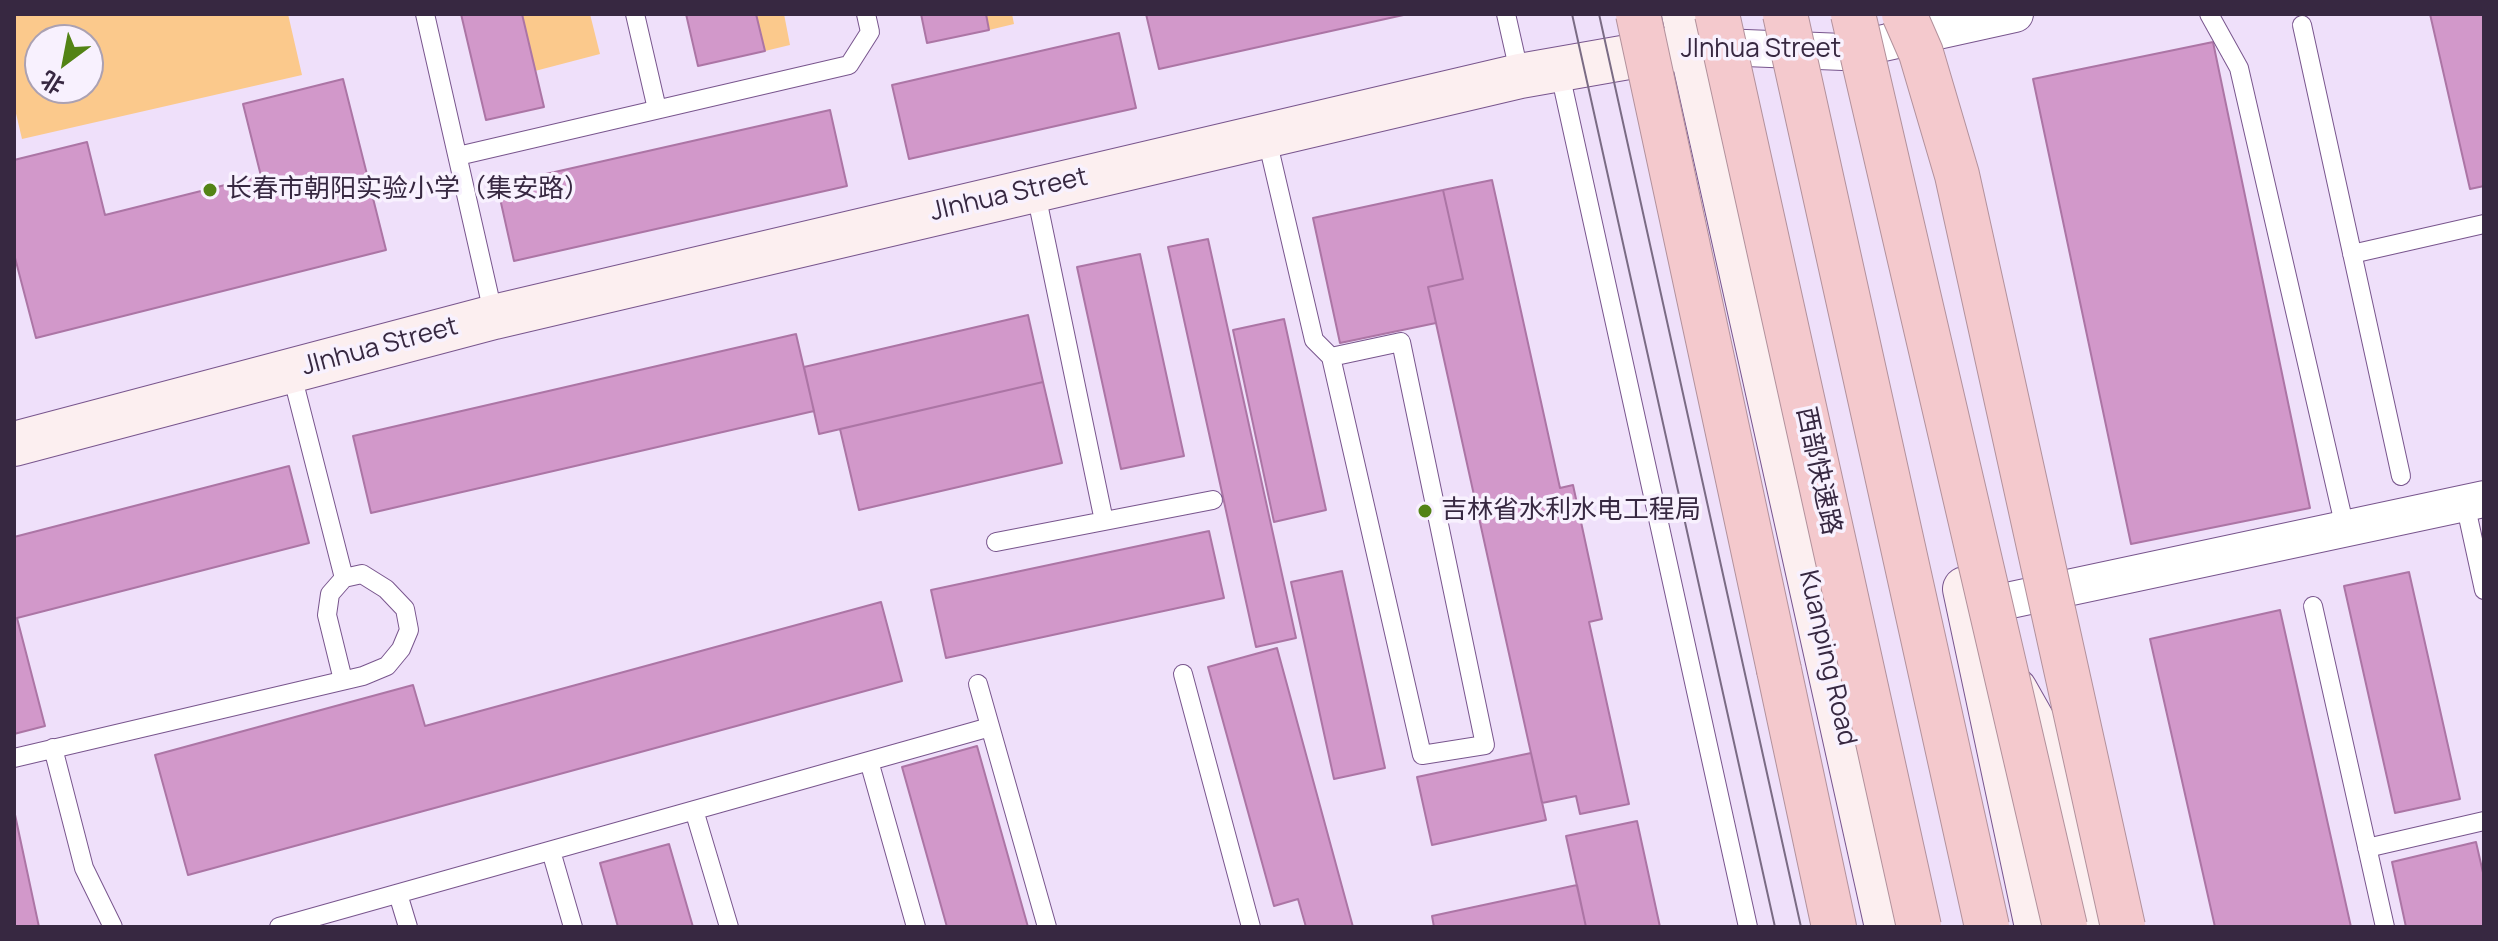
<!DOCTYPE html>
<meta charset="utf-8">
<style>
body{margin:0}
#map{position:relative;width:2498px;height:941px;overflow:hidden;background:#efe0fa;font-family:Manrope,"Noto Sans SC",sans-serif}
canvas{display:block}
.frame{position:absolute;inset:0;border:16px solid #372841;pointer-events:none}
.north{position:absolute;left:24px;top:24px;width:80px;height:80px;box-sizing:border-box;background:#f8f1fe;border:2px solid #aba1b2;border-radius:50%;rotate:212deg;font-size:22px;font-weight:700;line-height:32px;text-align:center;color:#372841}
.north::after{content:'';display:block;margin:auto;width:28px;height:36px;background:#538315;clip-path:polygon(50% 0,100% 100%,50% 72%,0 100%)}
</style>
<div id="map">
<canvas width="2498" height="941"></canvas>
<div class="frame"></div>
<div class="north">北</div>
</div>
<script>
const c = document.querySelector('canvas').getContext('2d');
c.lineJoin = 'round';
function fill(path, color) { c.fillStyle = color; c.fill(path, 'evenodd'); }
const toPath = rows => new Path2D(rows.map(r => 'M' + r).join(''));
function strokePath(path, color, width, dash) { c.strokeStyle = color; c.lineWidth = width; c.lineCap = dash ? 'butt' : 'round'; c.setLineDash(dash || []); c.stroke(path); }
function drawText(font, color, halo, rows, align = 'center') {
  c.font = font + ' Manrope,"Noto Sans SC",sans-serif'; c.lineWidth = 7; c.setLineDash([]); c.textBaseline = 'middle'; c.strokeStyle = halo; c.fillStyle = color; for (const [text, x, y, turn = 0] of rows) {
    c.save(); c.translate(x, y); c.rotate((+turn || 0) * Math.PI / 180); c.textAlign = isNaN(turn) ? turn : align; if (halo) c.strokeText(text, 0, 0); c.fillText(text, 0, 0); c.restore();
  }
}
const green = toPath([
 [14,14,288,14,302,75,22,139,14,105],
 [40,40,88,40,88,88,40,88],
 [522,14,590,14,600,54,535,71],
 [756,14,784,14,790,45,765,51],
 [986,14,1012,14,1014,24,989,30]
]);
const building = toPath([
 [461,14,522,14,544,107,486,120,461,14],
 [686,14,756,14,765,51,698,66,686,14],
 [921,14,986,14,989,30,927,43,921,14],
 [1146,14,1408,14,1159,69,1146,14],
 [2430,14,2484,14,2484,186,2470,189,2430,14],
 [1119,33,1136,108,909,159,892,85,1119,33],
 [2213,42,2310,508,2131,544,2033,79,2213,42],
 [343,79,386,250,36,338,14,254,14,160,87,142,105,215,261,176,243,104,343,79],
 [830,110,847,186,514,261,497,185,830,110],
 [1492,180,1560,488,1573,485,1602,619,1589,622,1629,804,1580,814,1576,796,1542,803,1428,287,1463,279,1443,190,1492,180],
 [1443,190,1463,279,1428,287,1436,323,1340,343,1313,218,1443,190],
 [1208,239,1296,638,1256,647,1168,247,1208,239],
 [1140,254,1184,456,1121,469,1077,267,1140,254],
 [1028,315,1043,382,819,434,804,367,1028,315],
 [1284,319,1326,510,1274,522,1233,330,1284,319],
 [796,334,814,411,371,513,353,436,796,334],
 [1043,382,1062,463,859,510,840,429,1043,382],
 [289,466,309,543,17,618,45,726,14,734,14,537,289,466],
 [1209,531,1224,598,946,658,931,590,1209,531],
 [1342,571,1385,768,1334,779,1291,582,1342,571],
 [2409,572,2460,799,2395,813,2344,586,2409,572],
 [881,602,902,681,188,875,155,755,413,685,425,726,881,602],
 [2280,610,2351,927,2215,927,2150,639,2280,610],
 [1277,648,1353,927,1306,927,1298,899,1274,906,1208,667,1277,648],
 [977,746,1028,927,947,927,902,767,977,746],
 [1531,753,1546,820,1432,845,1417,777,1531,753],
 [14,810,39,927,14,927,14,810],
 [1637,821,1660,927,1586,927,1566,836,1637,821],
 [2476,842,2484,877,2484,927,2406,927,2392,862,2476,842],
 [669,844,693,927,618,927,600,863,669,844],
 [1577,885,1586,927,1434,927,1432,916,1577,885]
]);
const lane = toPath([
 [425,14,494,317],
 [635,14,657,109],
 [1506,14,1520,76],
 [2209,14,2239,68,2345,528],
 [2302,25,2401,476],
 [1559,69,1748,927],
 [1266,135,1314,340,1331,357,1422,755,1485,745,1401,342,1331,357],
 [458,156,849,65,870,32,866,14],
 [1035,189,1104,521],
 [2352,254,2484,224],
 [291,371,344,578],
 [2465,503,2484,590],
 [996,542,1213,500],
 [2313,606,2385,927],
 [1183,674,1251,927],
 [978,684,1047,927],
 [53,748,84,868,113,927],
 [14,758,363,676,387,666,401,649,409,630,405,609,386,589,362,574,344,578,330,594,327,615,343,680],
 [869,761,916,927],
 [694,810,729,927],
 [2367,848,2484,821],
 [551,851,573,927],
 [398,894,408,927],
 [279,927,990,727]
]);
const street = toPath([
 [1697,46,1843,52,2015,14],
 [1969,609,2484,499]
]);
const secondary = toPath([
 [1684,14,1887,927],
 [14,444,494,317,1520,76,1691,46],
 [1965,589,2037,927],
 [2015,690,2066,780,2099,927]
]);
const highway = toPath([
 [1779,670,1834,927]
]);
const tram = toPath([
 [1572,14,1775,927],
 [1599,14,1801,927]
]);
const highwayBridge = toPath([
 [1638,14,1779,670],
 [1717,14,1919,927],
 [1785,14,1987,927],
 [1853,14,2065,927],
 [1904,14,1921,53,1957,175,2123,927]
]);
const markers = [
 [210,190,8,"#538315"],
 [1425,511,8,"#538315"]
];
const streetNames = [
 ["JInhua Street",1761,50],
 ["JInhua Street",1009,195,-13],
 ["JInhua Street",380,347,-15],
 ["西部快速路",1818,471,78],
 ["Kuanping Road",1827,658,77]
];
const poiNames = [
 ["长春市朝阳实验小学（集安路）",226,190],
 ["吉林省水利水电工程局",1441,511]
];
fill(green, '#fbc98c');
fill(building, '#d298ca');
strokePath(building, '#ac75a5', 2);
strokePath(lane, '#78558d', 20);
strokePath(street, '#78558d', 38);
strokePath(secondary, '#78558d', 46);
strokePath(highway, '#b2919c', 46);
strokePath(lane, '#fff', 18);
strokePath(street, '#fff', 36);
strokePath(secondary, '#fceff0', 44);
strokePath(highway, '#f4c9cd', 44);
strokePath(tram, '#7a6b84', 2);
strokePath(highwayBridge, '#b2919c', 46, []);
strokePath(highwayBridge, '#f4c9cd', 44);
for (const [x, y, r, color] of markers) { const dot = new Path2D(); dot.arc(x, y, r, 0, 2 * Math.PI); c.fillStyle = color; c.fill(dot); strokePath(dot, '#f8f1fe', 3); }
drawText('26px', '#372841', '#f8f1fe', streetNames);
drawText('26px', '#372841', '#f8f1fe', poiNames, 'left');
</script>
